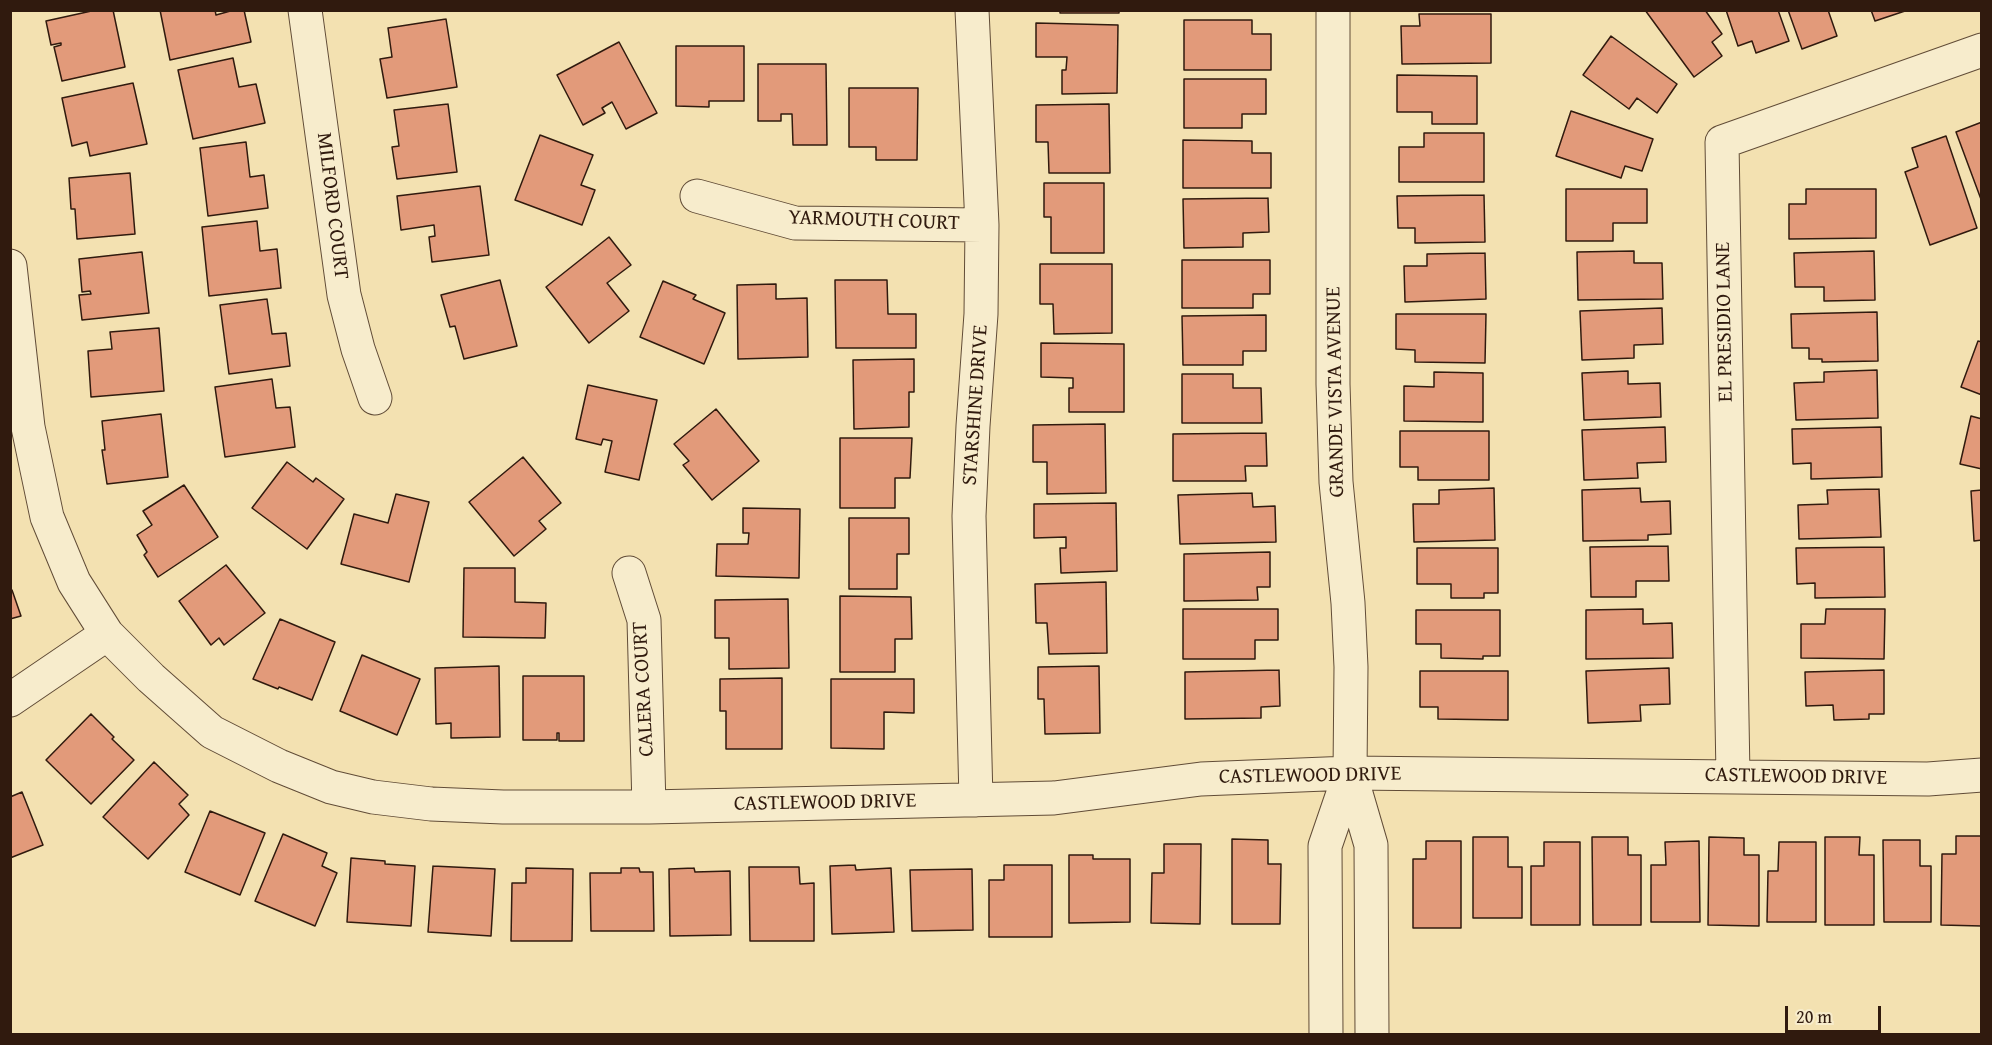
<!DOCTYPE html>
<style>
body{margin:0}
#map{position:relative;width:1992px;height:1045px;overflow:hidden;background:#f3e1b1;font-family:"Gentium Book Plus",serif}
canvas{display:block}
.frame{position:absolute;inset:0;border:12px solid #301a0e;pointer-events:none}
.scale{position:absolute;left:1785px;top:1006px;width:96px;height:27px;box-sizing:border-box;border:3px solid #301a0e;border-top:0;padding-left:8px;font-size:18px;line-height:21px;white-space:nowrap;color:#301a0e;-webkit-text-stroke:4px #f7eccc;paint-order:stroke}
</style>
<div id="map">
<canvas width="1992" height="1045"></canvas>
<div class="frame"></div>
<div class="scale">20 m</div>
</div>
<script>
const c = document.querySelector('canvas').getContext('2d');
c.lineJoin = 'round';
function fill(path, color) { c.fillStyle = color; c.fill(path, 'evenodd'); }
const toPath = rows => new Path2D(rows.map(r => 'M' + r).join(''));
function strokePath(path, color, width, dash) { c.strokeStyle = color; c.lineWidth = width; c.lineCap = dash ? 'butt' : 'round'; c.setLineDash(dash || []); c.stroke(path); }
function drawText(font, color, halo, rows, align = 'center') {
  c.font = font + ' "Gentium Book Plus",serif'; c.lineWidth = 6; c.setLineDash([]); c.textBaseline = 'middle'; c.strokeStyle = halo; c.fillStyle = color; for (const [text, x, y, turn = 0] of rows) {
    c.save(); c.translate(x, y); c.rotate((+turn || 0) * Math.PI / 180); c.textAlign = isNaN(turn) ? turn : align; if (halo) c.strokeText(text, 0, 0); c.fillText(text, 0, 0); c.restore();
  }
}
const building = toPath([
 [96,10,113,10,125,67,62,81,54,47,61,45,61,43,51,45,46,21,96,10],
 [160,10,215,10,216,15,234,10,244,10,251,42,170,60,160,10],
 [1060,10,1119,10,1119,13,1060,13,1060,10],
 [1645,10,1705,10,1722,34,1712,42,1722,56,1694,77,1645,10],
 [1726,10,1778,10,1789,41,1756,53,1752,41,1738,46,1726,10],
 [1788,10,1828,10,1837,36,1802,49,1788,10],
 [1871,10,1905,10,1905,11,1875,21,1871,10],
 [1419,14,1491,14,1491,63,1402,64,1401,26,1420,26,1419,14],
 [446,19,457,87,387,98,380,59,392,57,388,28,446,19],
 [1184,20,1252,20,1252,34,1271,34,1271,70,1184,70,1184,20],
 [1036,23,1118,25,1117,93,1062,94,1062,70,1066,70,1067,57,1036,57,1036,23],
 [1611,36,1677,84,1657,113,1637,98,1629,109,1583,75,1611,36],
 [619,42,657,113,626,129,612,102,602,108,605,113,583,125,557,75,619,42],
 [676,46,744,46,744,101,709,101,709,107,676,106,676,46],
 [233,58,239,87,256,84,265,123,193,139,178,70,233,58],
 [758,64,826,64,827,145,793,145,792,114,781,114,781,121,758,121,758,64],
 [1397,75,1477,76,1477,124,1432,124,1432,112,1397,112,1397,75],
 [1184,79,1266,79,1266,114,1242,114,1242,128,1184,128,1184,79],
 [133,83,147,144,90,156,87,142,72,146,62,98,133,83],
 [849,88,918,88,917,160,876,160,876,147,849,147,849,88],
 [448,104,457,172,397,179,392,147,399,146,394,110,448,104],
 [1109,104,1110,173,1049,173,1048,142,1036,142,1036,105,1109,104],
 [1571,111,1653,139,1642,171,1625,166,1621,178,1556,156,1571,111],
 [1982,122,1982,202,1956,132,1982,122],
 [1424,133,1484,133,1484,182,1399,182,1399,147,1424,147,1424,133],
 [540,135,593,155,581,185,595,190,582,225,515,200,540,135],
 [1946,136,1977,228,1930,245,1905,172,1918,167,1912,148,1946,136],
 [1183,140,1252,141,1252,153,1271,153,1271,188,1183,188,1183,140],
 [246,142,250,177,264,175,268,208,208,216,200,148,246,142],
 [130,173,135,234,77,239,75,209,71,209,69,178,130,173],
 [1044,183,1104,183,1104,253,1051,253,1051,217,1044,217,1044,183],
 [480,186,489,255,432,262,429,237,435,236,434,225,401,230,397,196,480,186],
 [1566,189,1647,189,1647,223,1613,223,1613,241,1566,241,1566,189],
 [1806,189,1876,189,1876,238,1789,239,1789,204,1806,204,1806,189],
 [1484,195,1485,242,1415,243,1415,228,1398,228,1397,196,1484,195],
 [1268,198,1269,232,1243,233,1243,247,1184,248,1183,199,1268,198],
 [257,221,260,251,277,249,281,288,209,296,202,227,257,221],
 [609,237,631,265,607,283,629,311,589,343,546,287,609,237],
 [1634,251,1634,263,1662,263,1663,299,1578,300,1577,252,1634,251],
 [1874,251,1875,300,1824,301,1824,287,1795,287,1794,253,1874,251],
 [142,252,149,313,82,320,79,295,91,294,90,291,82,292,79,259,142,252],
 [1485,253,1486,299,1405,302,1404,266,1427,266,1427,254,1485,253],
 [1182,260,1270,260,1270,294,1253,294,1253,308,1182,308,1182,260],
 [1040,264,1112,264,1112,333,1054,334,1053,304,1040,304,1040,264],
 [500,280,517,346,464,359,455,326,450,327,441,295,500,280],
 [835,280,887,280,888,314,916,314,916,348,836,348,835,280],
 [663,281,696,295,693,299,725,313,704,364,640,337,663,281],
 [776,284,776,299,807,298,808,357,738,359,737,285,776,284],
 [267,299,272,334,286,333,290,366,229,374,220,305,267,299],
 [1662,308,1663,344,1634,345,1634,358,1582,360,1580,311,1662,308],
 [1877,312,1878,361,1822,362,1822,359,1809,359,1809,348,1792,348,1791,314,1877,312],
 [1396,314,1486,314,1485,363,1415,362,1415,350,1396,349,1396,314],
 [1266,315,1266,351,1243,351,1243,365,1183,365,1182,316,1266,315],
 [159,328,164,391,91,397,88,351,112,349,110,332,159,328],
 [1978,341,1982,342,1982,395,1961,387,1978,341],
 [1041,343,1124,344,1124,412,1069,412,1069,388,1073,388,1073,378,1041,377,1041,343],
 [914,359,914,392,909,392,909,427,854,429,853,360,914,359],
 [1877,370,1878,418,1796,420,1794,383,1824,382,1824,372,1877,370],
 [1628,371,1628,384,1660,383,1661,417,1584,420,1582,373,1628,371],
 [1434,372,1483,373,1483,422,1404,421,1404,386,1434,387,1434,372],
 [1182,374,1233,374,1233,388,1261,388,1262,423,1182,423,1182,374],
 [272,379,276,408,290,407,295,447,225,457,215,387,272,379],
 [588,385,657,400,639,480,605,472,612,441,603,439,601,445,576,439,588,385],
 [716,409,759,461,712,500,683,465,689,461,674,444,716,409],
 [161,414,168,477,107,484,102,450,105,450,102,421,161,414],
 [1971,416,1982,419,1982,469,1960,464,1971,416],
 [1105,424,1106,493,1047,494,1047,462,1033,462,1033,425,1105,424],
 [1665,427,1666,462,1637,463,1638,478,1584,480,1582,430,1665,427],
 [1881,427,1882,477,1811,479,1811,463,1793,464,1792,429,1881,427],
 [1400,431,1489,431,1489,480,1418,480,1418,467,1400,467,1400,431],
 [1266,433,1267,466,1245,466,1246,481,1173,481,1173,434,1266,433],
 [840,438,912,438,910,478,895,478,895,508,840,508,840,438],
 [523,457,561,503,539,521,546,529,514,556,469,502,523,457],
 [287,462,313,482,316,478,344,499,307,549,252,508,287,462],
 [184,485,218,537,158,577,144,555,147,552,137,535,152,525,143,511,184,485],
 [1494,488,1495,540,1414,542,1413,504,1439,504,1439,490,1494,488],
 [1640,488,1641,502,1670,501,1671,534,1648,535,1648,540,1583,541,1582,490,1640,488],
 [1879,489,1881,537,1799,539,1798,505,1828,504,1827,490,1879,489],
 [1982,490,1982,540,1974,541,1971,491,1982,490],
 [1252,493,1253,507,1275,506,1276,542,1180,544,1178,495,1252,493],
 [396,494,429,502,409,582,341,564,354,514,388,523,396,494],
 [1116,503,1117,571,1061,573,1060,548,1066,548,1066,537,1034,538,1034,504,1116,503],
 [743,508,800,509,799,578,716,576,717,544,748,544,749,533,743,533,743,508],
 [849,518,909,518,909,554,897,554,897,589,849,589,849,518],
 [1668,546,1669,581,1636,581,1636,597,1591,597,1590,547,1668,546],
 [1884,547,1885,597,1815,598,1815,583,1797,584,1796,548,1884,547],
 [1417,548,1498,548,1498,593,1484,593,1484,598,1451,598,1451,584,1417,584,1417,548],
 [1270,552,1270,587,1257,587,1258,600,1184,601,1184,554,1270,552],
 [226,565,265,613,224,645,219,638,211,645,179,601,226,565],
 [464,568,515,568,515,602,546,603,545,638,463,637,464,568],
 [1106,582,1107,653,1049,654,1047,623,1036,623,1035,584,1106,582],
 [12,590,21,616,10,619,10,591,12,590],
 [840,596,911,597,912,639,895,639,895,672,840,672,840,596],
 [788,599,789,668,729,669,729,638,715,638,715,600,788,599],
 [1183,609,1278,609,1278,640,1255,640,1255,659,1183,659,1183,609],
 [1643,609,1643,624,1672,623,1673,658,1586,659,1586,610,1643,609],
 [1826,609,1885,609,1884,659,1801,658,1801,624,1825,624,1826,609],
 [1416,610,1500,610,1500,656,1483,656,1483,659,1441,658,1441,644,1416,644,1416,610],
 [280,619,335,642,312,700,279,687,278,689,253,679,280,619],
 [362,655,420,679,397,735,340,711,362,655],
 [499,666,500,737,451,738,451,723,436,724,435,668,499,666],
 [1099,666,1100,733,1045,734,1044,699,1038,699,1038,667,1099,666],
 [1669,668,1670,704,1640,705,1641,721,1588,723,1586,671,1669,668],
 [1279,670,1280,706,1261,707,1261,718,1185,719,1185,672,1279,670],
 [1884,670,1884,714,1869,714,1869,719,1834,720,1833,705,1806,706,1805,672,1884,670],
 [1420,671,1508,671,1508,720,1438,719,1438,707,1420,707,1420,671],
 [523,676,584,676,584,741,559,741,559,733,557,733,557,740,523,740,523,676],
 [782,678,782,749,726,749,726,711,720,711,720,679,782,678],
 [831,679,914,679,914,713,884,712,884,749,831,748,831,679],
 [91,714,114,737,112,739,134,760,91,804,46,760,91,714],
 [154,762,188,795,179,804,189,815,148,859,103,817,154,762],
 [22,792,43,845,10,858,10,797,22,792],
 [210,811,265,833,240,895,185,872,210,811],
 [283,834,327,853,322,866,337,873,315,926,255,901,283,834],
 [1956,836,1982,836,1982,926,1941,925,1942,854,1956,854,1956,836],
 [1473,837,1508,837,1508,867,1522,867,1522,918,1473,918,1473,837],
 [1592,837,1628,837,1628,855,1641,855,1641,925,1593,925,1592,837],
 [1709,837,1744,838,1744,855,1759,855,1759,926,1708,925,1709,837],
 [1825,837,1860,837,1859,855,1874,855,1874,925,1825,925,1825,837],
 [1232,839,1268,840,1268,864,1281,864,1280,924,1232,924,1232,839],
 [1883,840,1920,840,1920,866,1931,866,1931,922,1884,922,1883,840],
 [1426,841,1461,841,1461,928,1413,928,1413,859,1426,859,1426,841],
 [1699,841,1700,922,1651,922,1651,865,1666,865,1665,842,1699,841],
 [1544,842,1580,842,1580,925,1531,925,1531,866,1544,866,1544,842],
 [1779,842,1816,842,1816,922,1767,922,1768,871,1778,871,1779,842],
 [1164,844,1201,844,1200,924,1151,923,1152,873,1164,873,1164,844],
 [1069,855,1093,855,1093,859,1130,859,1130,922,1069,923,1069,855],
 [351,858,385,861,385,864,415,866,411,926,347,922,351,858],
 [855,865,856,870,891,868,894,932,832,934,830,866,855,865],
 [1004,865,1052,865,1052,937,989,937,989,880,1004,880,1004,865],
 [433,866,495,869,491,936,428,932,433,866],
 [749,867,799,867,800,884,814,883,814,941,750,941,749,867],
 [526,868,573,869,572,941,511,941,512,883,526,883,526,868],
 [621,868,639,868,640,872,653,872,654,931,591,931,590,873,621,873,621,868],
 [694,868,695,872,730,871,731,935,670,936,669,869,694,868],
 [972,869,973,930,912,931,910,870,972,869]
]);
const minor = toPath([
 [305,10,344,295,358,349,375,398],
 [972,10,982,225,981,314,973,426,969,516,976,800],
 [1333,10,1333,384,1336,482,1348,603,1351,667,1350,773,1371,845,1372,1034],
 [697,196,795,223,982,225],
 [10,266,28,427,47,517,74,582,107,634,151,678,212,732,279,766,331,787,373,797,431,804,503,807,649,807,1054,798,1201,779,1350,773,1928,779,1982,775],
 [629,573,644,620,649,807],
 [10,700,107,634],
 [1733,776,1722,142,1982,50],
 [1326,1034,1325,846,1350,773]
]);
const streetNames = [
 ["MILFORD COURT",332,206,83],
 ["YARMOUTH COURT",874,221,2],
 ["EL PRESIDIO LANE",1725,322,-91],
 ["GRANDE VISTA AVENUE",1336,392,-91],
 ["STARSHINE DRIVE",976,405,-86],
 ["CALERA COURT",644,689,-93],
 ["CASTLEWOOD DRIVE",1310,776,-1],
 ["CASTLEWOOD DRIVE",1796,777,1],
 ["CASTLEWOOD DRIVE",825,803,-1]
];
fill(building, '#e29a7a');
strokePath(building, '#301a0e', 1.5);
strokePath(minor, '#614c37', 35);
strokePath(minor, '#f7eccc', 33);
drawText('21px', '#301a0e', '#f7eccc', streetNames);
</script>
